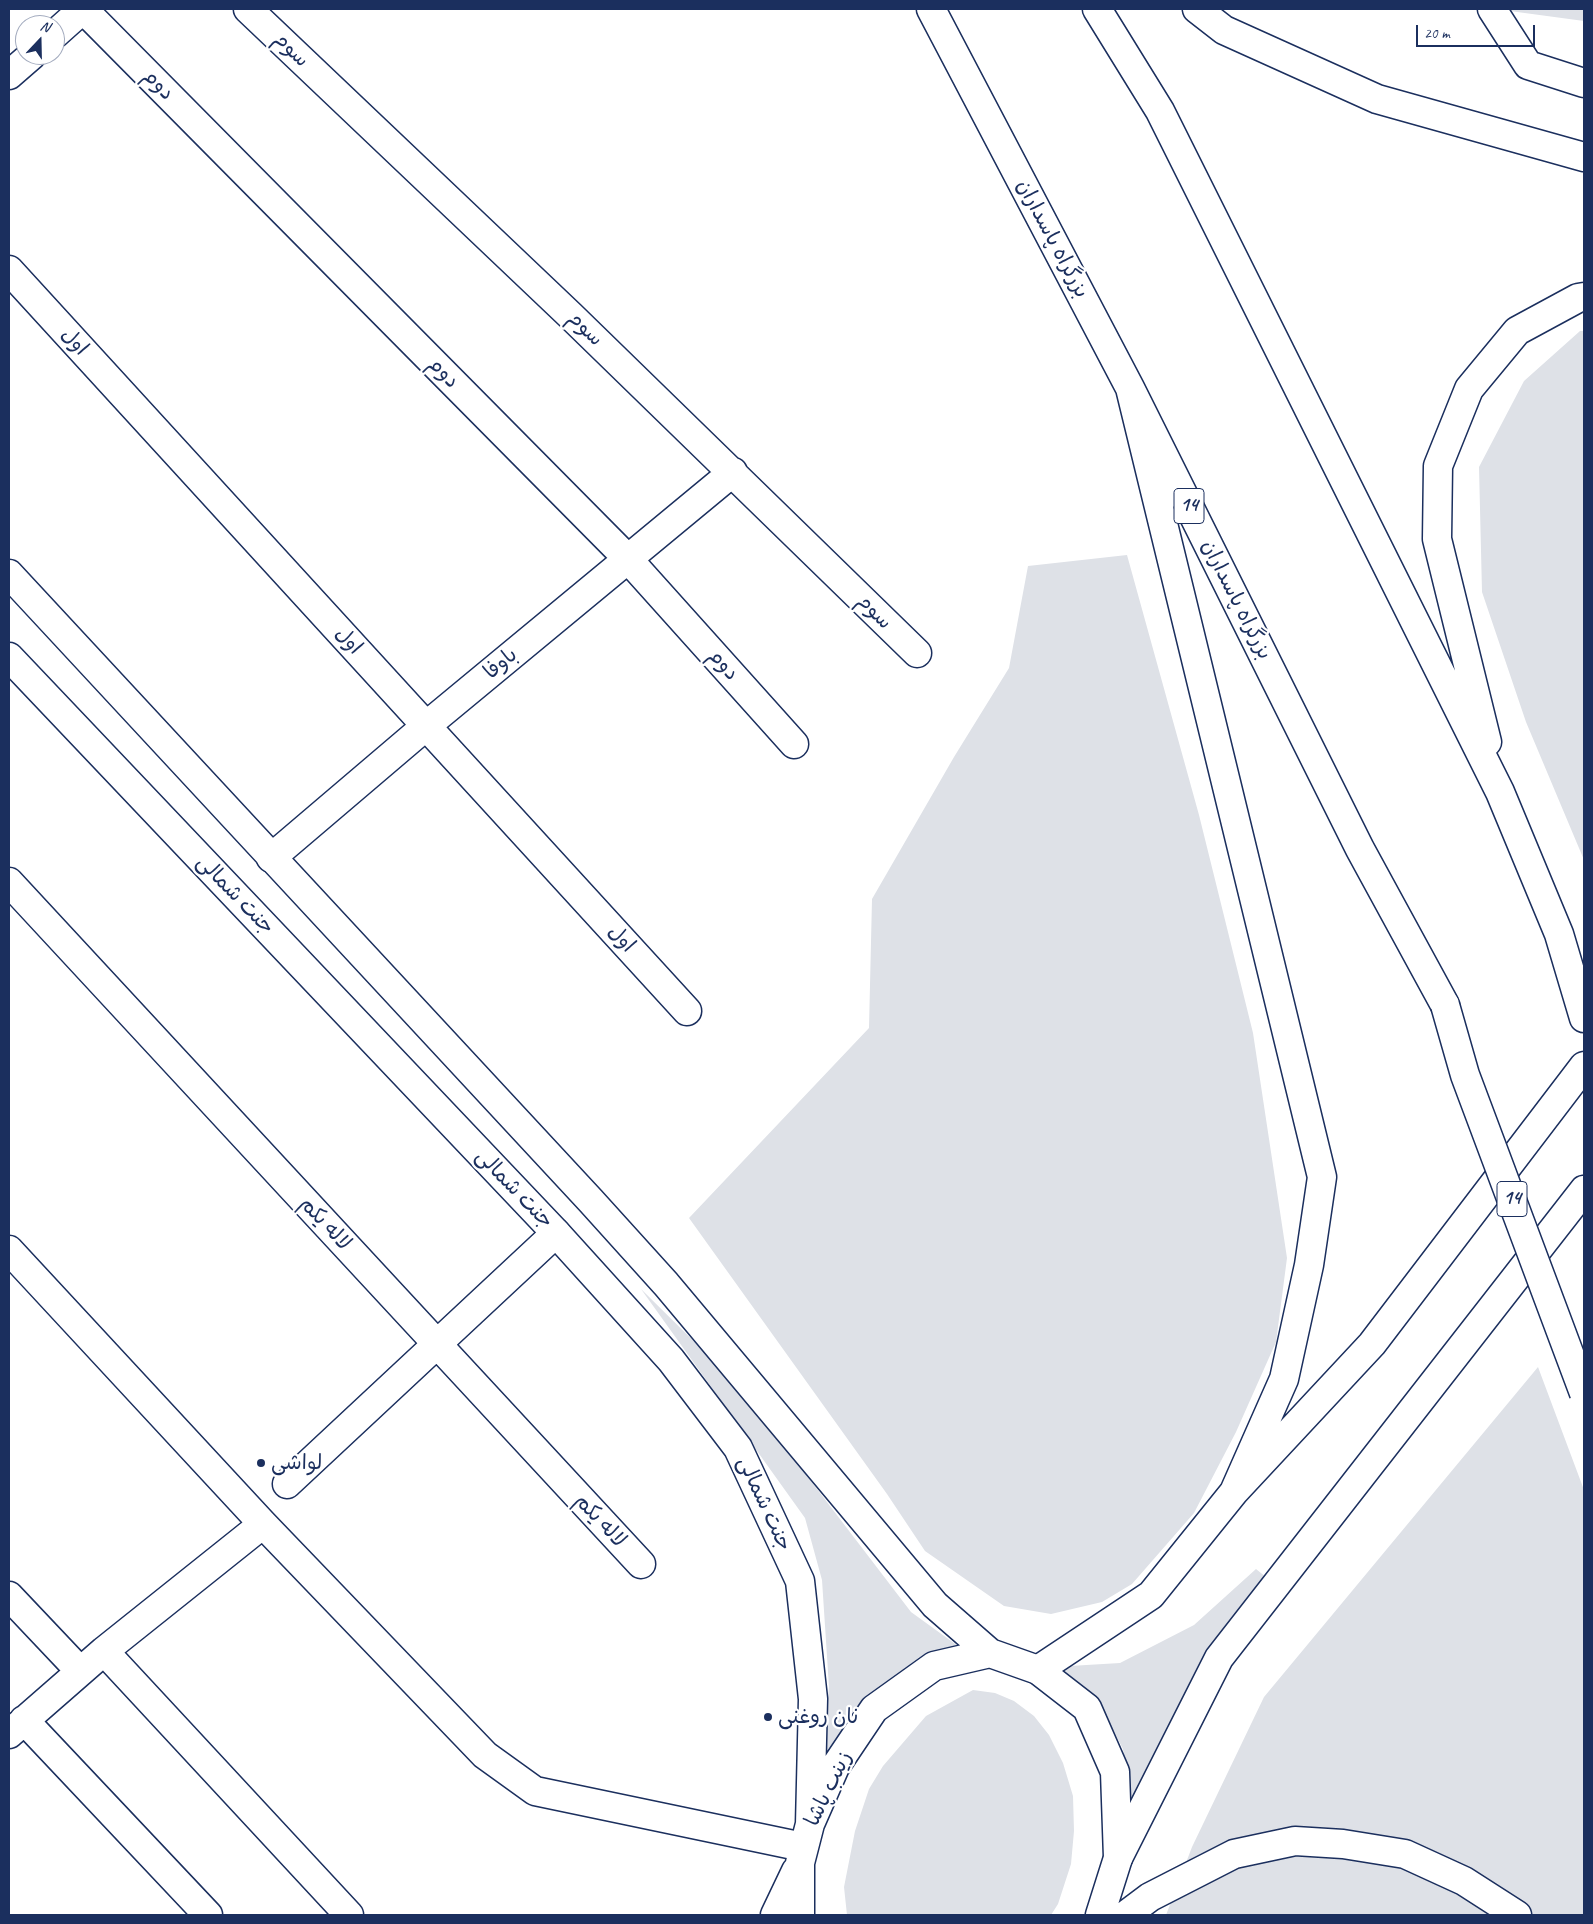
<!DOCTYPE html>
<meta charset="utf-8">
<style>
body{margin:0}
#map{position:relative;width:1593px;height:1924px;overflow:hidden;background:#fff;font-family:Caveat,sans-serif}
canvas{display:block}
.frame{position:absolute;inset:0;border:10px solid #1b2f5e;pointer-events:none}
.north{position:absolute;left:15px;top:15px;width:50px;height:50px;box-sizing:border-box;background:#fff;border:1px solid #a4acbf;border-radius:50%;rotate:21deg;font-size:14px;font-weight:700;line-height:20px;text-align:center;color:#1b2f5e}
.north::after{content:'';display:block;margin:auto;width:18px;height:22px;background:#1b2f5e;clip-path:polygon(50% 0,100% 100%,50% 72%,0 100%)}
.scale{position:absolute;left:1416px;top:25px;width:119px;height:22px;box-sizing:border-box;border:2px solid #1b2f5e;border-top:0;padding-left:6px;font-size:15px;line-height:18px;white-space:nowrap;color:#1b2f5e;-webkit-text-stroke:4px #fff;paint-order:stroke}
</style>
<div id="map">
<canvas width="1593" height="1924"></canvas>
<div class="frame"></div>
<div class="north">N</div>
<div class="scale">20 m</div>
</div>
<script>
const c = document.querySelector('canvas').getContext('2d');
c.lineJoin = 'round';
function fill(path, color) { c.fillStyle = color; c.fill(path, 'evenodd'); }
const toPath = rows => new Path2D(rows.map(r => 'M' + r).join(''));
function strokePath(path, color, width, dash) { c.strokeStyle = color; c.lineWidth = width; c.lineCap = dash ? 'butt' : 'round'; c.setLineDash(dash || []); c.stroke(path); }
function drawText(font, color, halo, rows, align = 'center') {
  c.font = font + ' Caveat,"Playpen Sans Arabic",sans-serif'; c.lineWidth = 4.5; c.setLineDash([]); c.textBaseline = 'middle'; c.strokeStyle = halo; c.fillStyle = color; for (const [text, x, y, turn = 0] of rows) {
    c.save(); c.translate(x, y); c.rotate((+turn || 0) * Math.PI / 180); c.textAlign = isNaN(turn) ? turn : align; if (halo) c.strokeText(text, 0, 0); c.fillText(text, 0, 0); c.restore();
  }
}
const green = toPath([
 [1495,9,1584,9,1584,21],
 [1580,331,1584,331,1584,860,1526,722,1482,592,1479,467,1524,381],
 [1127,555,1199,815,1253,1033,1287,1258,1276,1342,1236,1432,1194,1513,1132,1584,1102,1602,1051,1614,1004,1606,925,1551,887,1494,689,1218,869,1028,872,899,954,757,1009,668,1028,566],
 [641,1289,736,1383,911,1612,958,1646,928,1655,864,1702,822,1757,829,1687,822,1580,805,1518],
 [1538,1367,1584,1490,1584,1915,1166,1915,1192,1847,1264,1697],
 [1256,1569,1272,1582,1131,1804,1123,1749,1097,1699,1053,1667,1120,1663,1194,1625],
 [973,1690,995,1693,1014,1701,1034,1716,1049,1735,1063,1763,1073,1796,1074,1831,1071,1864,1058,1904,1051,1915,847,1915,844,1887,855,1831,869,1789,883,1766,926,1716]
]);
const minor = toPath([
 [83,9,628,559,794,744],
 [248,9,571,316,917,653],
 [55,34,83,9],
 [9,75,32,55],
 [9,270,687,1011],
 [271,858,426,726,733,472],
 [9,882,641,1564],
 [9,1250,263,1524,485,1755,535,1791,803,1847],
 [287,1484,556,1233],
 [9,1596,80,1671],
 [104,1651,349,1915],
 [24,1720,208,1915],
 [9,1734,104,1651,263,1524]
]);
const tertiary = toPath([
 [1492,9,1528,65,1584,83]
]);
const secondary = toPath([
 [9,574,591,1201,666,1284,935,1605,990,1653],
 [9,657,556,1233,671,1360,738,1448,800,1581,813,1699,810,1824],
 [775,1915,796,1871],
 [800,1915,800,1863,810,1824,835,1767,874,1709,934,1666,990,1653,1038,1670,1087,1708,1115,1772,1118,1858,1100,1915],
 [1126,1915,1150,1897,1234,1854,1295,1841,1343,1844,1405,1854,1464,1881,1517,1915]
]);
const trunk = toPath([
 [931,9,1130,388,1360,849,1445,1005],
 [1097,9,1160,111,1500,792,1559,934,1584,1018],
 [1197,9,1224,30,1377,99,1584,157],
 [1130,388,1322,1177,1309,1265,1284,1379,1234,1492],
 [1487,742,1437,539,1438,466,1469,389,1517,331,1578,298,1584,297],
 [1038,1670,1151,1595,1234,1492,1372,1344,1584,1066],
 [1118,1858,1219,1658,1584,1190]
]);
const trunkBridge = toPath([
 [1445,1005,1465,1075,1584,1393]
]);
const markers = [
 [261,1463,5,"#1b2f5e"],
 [768,1717,5,"#1b2f5e"]
];
const shields = [
 [1189,506,30],
 [1512,1199,30]
];
const shieldNames = [
 ["14",1189,506],
 ["14",1512,1199]
];
const streetNames = [
 ["سوم",291,50,44],
 ["دوم",158,85,45],
 ["بزرگراه پاسداران",1052,239,62],
 ["سوم",585,329,44],
 ["اول",74,342,48],
 ["دوم",443,373,45],
 ["بزرگراه پاسداران",1236,600,63],
 ["سوم",874,612,45],
 ["اول",348,641,48],
 ["باوفا",501,664,-40],
 ["دوم",723,665,48],
 ["جنت شمالی",235,895,46],
 ["اول",621,939,47],
 ["جنت شمالی",514,1189,46],
 ["لاله یکم",325,1224,47],
 ["جنت شمالی",764,1504,65],
 ["لاله یکم",600,1521,47],
 ["زینب پاشا",829,1789,-64]
];
const poiNames = [
 ["لواشی",271,1463],
 ["نان روغنی",778,1717]
];
fill(green, '#dee1e7');
strokePath(minor, '#1b2f5e', 31);
strokePath(tertiary, '#1b2f5e', 31);
strokePath(secondary, '#1b2f5e', 31);
strokePath(trunk, '#1b2f5e', 31);
strokePath(minor, '#fff', 28);
strokePath(tertiary, '#fff', 28);
strokePath(secondary, '#fff', 28);
strokePath(trunk, '#fff', 28);
strokePath(trunkBridge, '#1b2f5e', 31, []);
strokePath(trunkBridge, '#fff', 28);
for (const [x, y, r, color] of markers) { const dot = new Path2D(); dot.arc(x, y, r, 0, 2 * Math.PI); c.fillStyle = color; c.fill(dot); strokePath(dot, '#fff', 2); }
for (const [x, y, w] of shields) { const box = new Path2D(); box.roundRect(x - w / 2, y - 17.5, w, 35, 4); c.fillStyle = '#fff'; c.fill(box); strokePath(box, '#1b2f5e', 1); }
drawText('bold 20px', '#1b2f5e', null, shieldNames);
drawText('21px', '#1b2f5e', '#fff', streetNames);
drawText('21px', '#1b2f5e', '#fff', poiNames, 'left');
</script>
